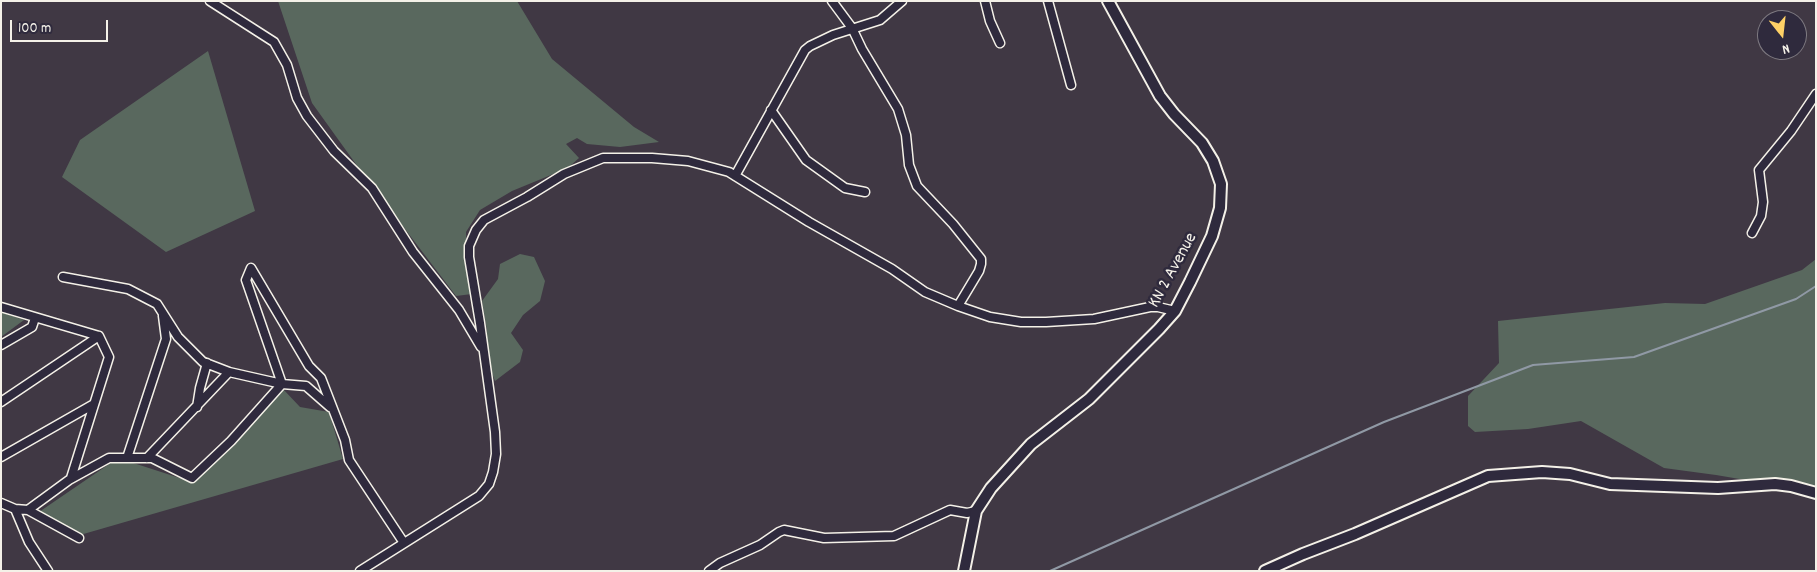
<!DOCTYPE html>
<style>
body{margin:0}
#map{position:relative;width:1817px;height:572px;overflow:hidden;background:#403844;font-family:Dekko,sans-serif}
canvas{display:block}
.frame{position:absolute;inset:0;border:2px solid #f4f1e8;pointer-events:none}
.north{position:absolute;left:1757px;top:10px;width:50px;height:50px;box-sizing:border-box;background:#2f2a3d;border:1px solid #7e7a81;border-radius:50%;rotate:164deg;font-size:14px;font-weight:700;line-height:20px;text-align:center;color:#f4f1e8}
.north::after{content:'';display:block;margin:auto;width:18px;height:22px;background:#ffd166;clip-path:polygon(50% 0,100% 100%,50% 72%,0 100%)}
.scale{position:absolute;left:10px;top:20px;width:98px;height:22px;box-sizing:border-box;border:2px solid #f4f1e8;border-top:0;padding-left:6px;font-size:15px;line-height:18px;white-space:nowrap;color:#f4f1e8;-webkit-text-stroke:4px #2f2a3d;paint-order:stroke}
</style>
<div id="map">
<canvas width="1817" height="572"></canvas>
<div class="frame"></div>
<div class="north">N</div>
<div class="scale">100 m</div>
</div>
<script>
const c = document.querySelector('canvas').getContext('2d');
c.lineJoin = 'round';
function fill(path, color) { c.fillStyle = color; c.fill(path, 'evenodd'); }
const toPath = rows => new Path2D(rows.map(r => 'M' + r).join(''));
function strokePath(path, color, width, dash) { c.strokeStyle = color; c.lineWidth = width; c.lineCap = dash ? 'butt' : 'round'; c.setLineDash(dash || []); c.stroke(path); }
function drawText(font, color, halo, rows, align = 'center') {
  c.font = font + ' Dekko,sans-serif'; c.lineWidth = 5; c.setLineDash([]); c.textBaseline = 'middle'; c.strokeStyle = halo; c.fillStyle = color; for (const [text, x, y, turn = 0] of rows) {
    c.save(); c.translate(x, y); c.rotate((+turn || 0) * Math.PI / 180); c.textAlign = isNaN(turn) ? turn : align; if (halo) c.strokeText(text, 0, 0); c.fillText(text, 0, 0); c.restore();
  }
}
const green = toPath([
 [278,1,517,1,552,59,634,127,659,142,620,147,587,144,577,138,566,144,579,158,568,168,512,191,480,210,466,232,467,267,472,294,456,296,363,174,312,103],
 [208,51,255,211,166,252,62,177,80,140],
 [520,254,534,257,545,281,540,301,523,315,511,333,523,350,520,362,495,381,488,363,486,341,487,331,482,301,498,279,500,264],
 [1816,259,1816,492,1716,475,1664,468,1581,421,1528,429,1475,432,1468,426,1468,396,1499,363,1498,321,1665,303,1705,304,1802,270],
 [1,312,24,320,1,337],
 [283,389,300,407,329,412,343,459,80,535,39,512,118,458,192,482]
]);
const stream = toPath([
 [1050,571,1384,422,1533,365,1634,357,1796,299,1816,286]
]);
const minor = toPath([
 [210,1,274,42,287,65,297,98,307,116,334,151,372,188,413,252,459,310,481,347],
 [832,1,852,28,862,49,898,109,906,135,909,165,917,186,953,224,981,259,981,264,979,271,958,306],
 [985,1,990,21,1000,43],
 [1048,1,1071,85],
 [771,110,806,160,845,188,865,192],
 [735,176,805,50,810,46,833,35,880,20,902,1],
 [1752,233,1761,216,1763,202,1759,170,1791,131,1816,94],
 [63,277,128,289,157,304,178,337,203,362,229,372,282,384,306,386,330,407],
 [1,307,99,336,109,357,71,478],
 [1,345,32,327,34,321],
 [1,402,99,336],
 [197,407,200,388,207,363],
 [1,457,94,404],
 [127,458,166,339,163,316],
 [147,458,229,372],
 [1,503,15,509,29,542,48,571],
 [15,509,28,510,69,480,109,458,152,458,192,478,231,441,282,384,246,280,251,268,309,366,321,378,345,440,349,460,404,543],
 [28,510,79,538],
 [360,571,479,496,489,484,493,472,496,454,495,432,480,323,469,257,469,246,476,230,484,220,527,197,564,174,603,158,652,158,688,161,729,172,809,222,892,269,925,292,958,306,990,317,1021,322,1046,322,1094,319,1150,307,1158,307,1175,311],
 [709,571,720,563,760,545,779,532,784,530,824,538,894,536,950,510,967,513,976,511]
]);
const major = toPath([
 [964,571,976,511,991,488,1031,444,1089,399,1159,329,1175,311,1190,282,1212,236,1220,208,1221,184,1213,161,1202,143,1174,114,1160,96,1108,1],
 [1265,571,1303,554,1355,534,1488,476,1542,472,1570,474,1610,484,1718,488,1775,484,1791,486,1816,493]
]);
const streetNames = [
 ["KN 2 Avenue",1174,271,-61]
];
fill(green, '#59685e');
strokePath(stream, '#9099a5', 2);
strokePath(minor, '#f4f1e8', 11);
strokePath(major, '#f4f1e8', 14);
strokePath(minor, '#2f2a3d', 8);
strokePath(major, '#2f2a3d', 10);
drawText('18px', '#f4f1e8', '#2f2a3d', streetNames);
</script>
